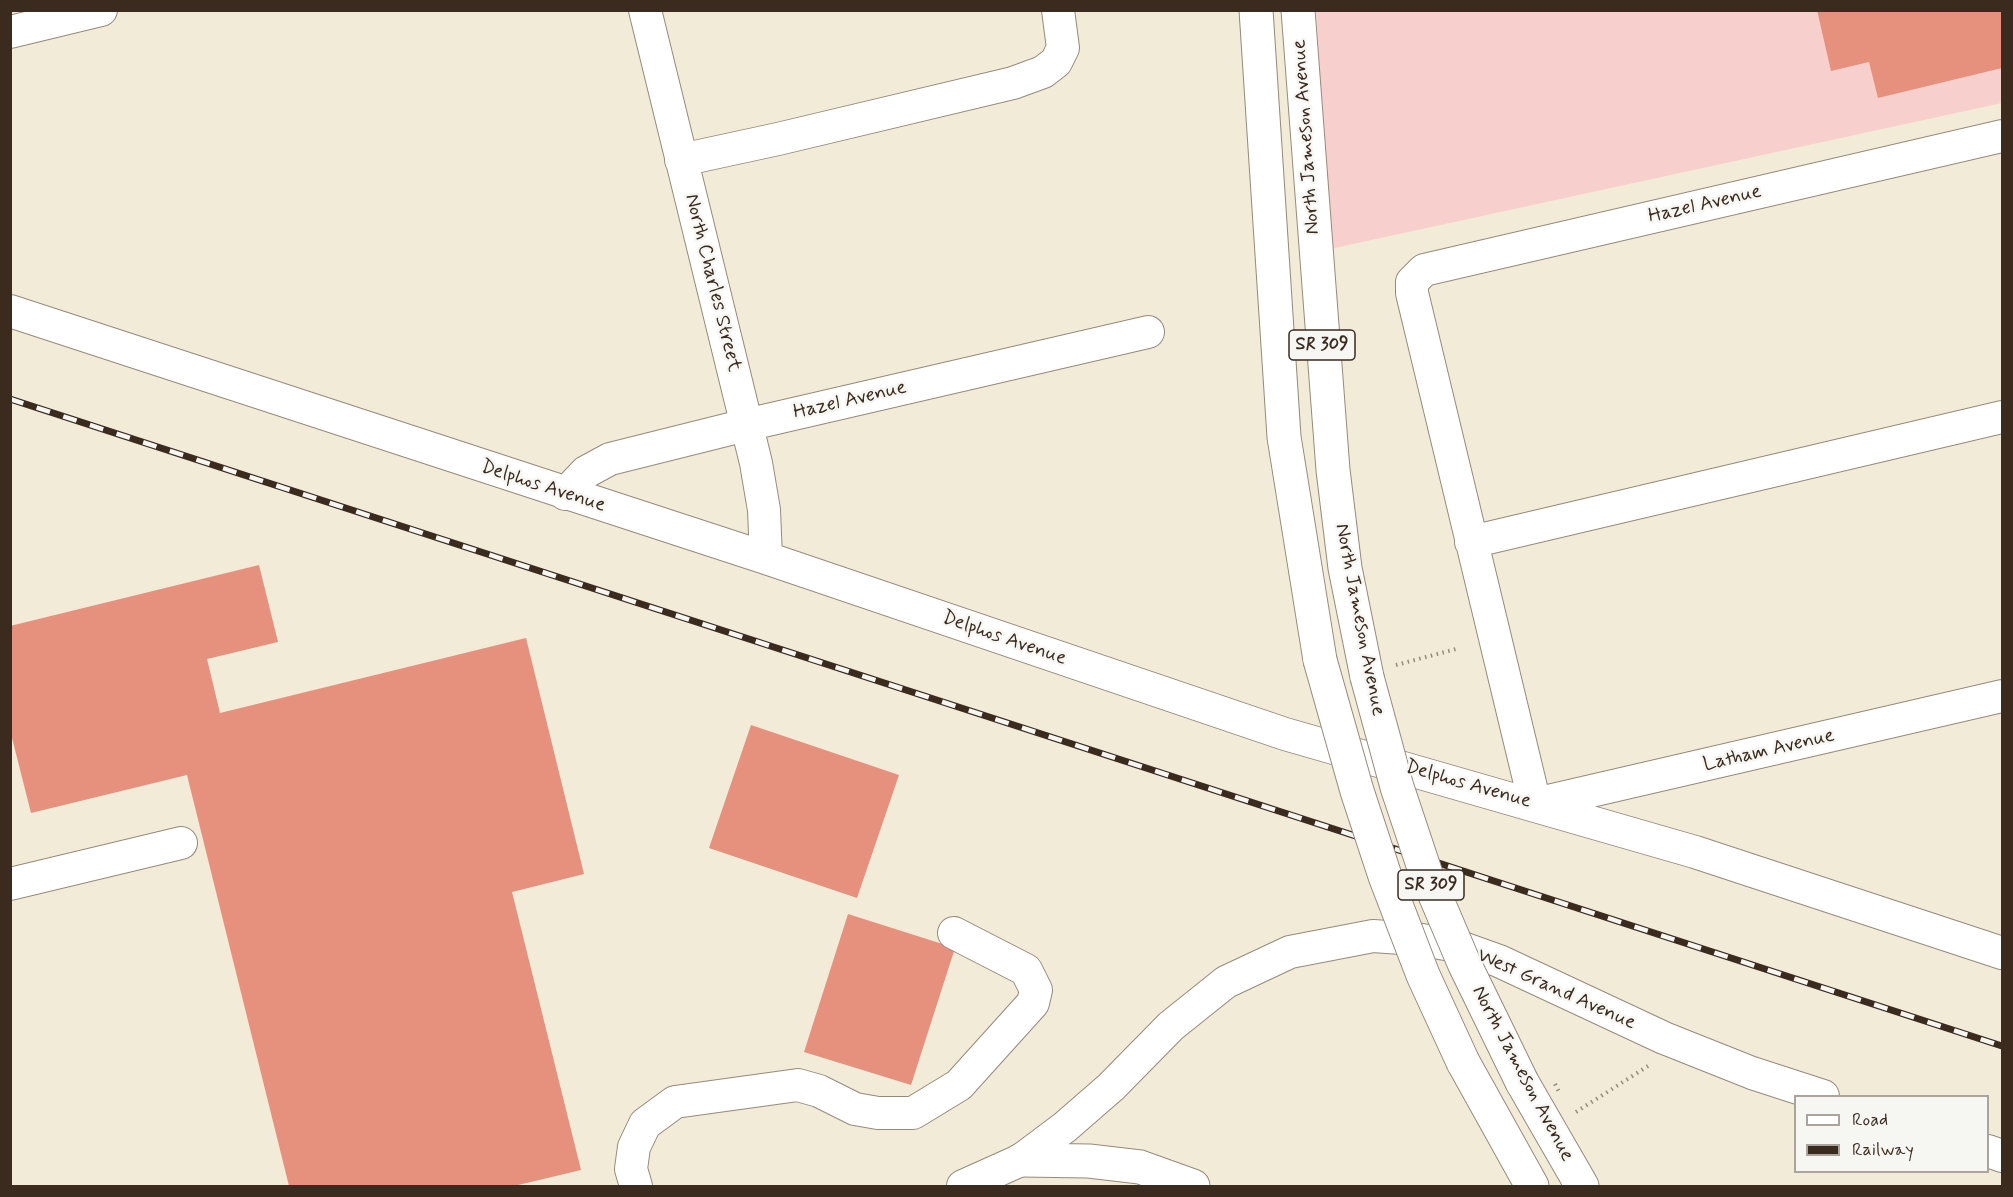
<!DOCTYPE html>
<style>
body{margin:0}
#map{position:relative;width:2013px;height:1197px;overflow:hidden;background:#f1ebd8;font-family:Mynerve,sans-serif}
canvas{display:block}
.frame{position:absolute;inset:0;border:12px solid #3b2a1e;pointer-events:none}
.legend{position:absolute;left:1794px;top:1095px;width:195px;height:78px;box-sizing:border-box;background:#f6f6f2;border:2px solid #aba49d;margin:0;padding:8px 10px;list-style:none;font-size:18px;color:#3b2a1e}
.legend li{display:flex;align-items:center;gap:12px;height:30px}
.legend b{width:30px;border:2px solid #aba49d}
</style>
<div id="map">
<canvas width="2013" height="1197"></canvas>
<div class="frame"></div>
<ul class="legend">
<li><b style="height:8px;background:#fff"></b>Road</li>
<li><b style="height:8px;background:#3b2a1e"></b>Railway</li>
</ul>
</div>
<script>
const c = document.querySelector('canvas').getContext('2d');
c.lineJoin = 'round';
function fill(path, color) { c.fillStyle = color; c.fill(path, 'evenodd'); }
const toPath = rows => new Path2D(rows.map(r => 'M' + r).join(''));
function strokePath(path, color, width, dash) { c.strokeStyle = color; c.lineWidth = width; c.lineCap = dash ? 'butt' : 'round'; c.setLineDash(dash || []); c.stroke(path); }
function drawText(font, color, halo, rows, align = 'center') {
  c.font = font + ' Mynerve,sans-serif'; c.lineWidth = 5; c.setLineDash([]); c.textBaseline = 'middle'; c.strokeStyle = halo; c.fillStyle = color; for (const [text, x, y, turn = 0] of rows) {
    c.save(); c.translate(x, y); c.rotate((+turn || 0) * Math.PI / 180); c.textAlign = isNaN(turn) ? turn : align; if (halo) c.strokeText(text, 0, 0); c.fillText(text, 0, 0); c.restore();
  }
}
const built = toPath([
 [1316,11,2002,11,2002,103,1330,249]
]);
const building = toPath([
 [1817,10,2002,10,2002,68,1878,98,1869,62,1831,71],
 [259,565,278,642,207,659,220,713,526,638,584,874,512,892,581,1170,514,1186,289,1186,187,775,31,813,10,730,10,626],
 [751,725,899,775,857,898,709,848],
 [848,914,955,948,911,1085,804,1052]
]);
const path = toPath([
 [1396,665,1456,649],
 [1576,1112,1648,1066]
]);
const minor = toPath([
 [645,10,756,463,764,510,766,558],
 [10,32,101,10],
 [2002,136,1424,270,1412,282,1412,293,1535,804,2002,696],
 [681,160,778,139,1013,83,1043,72,1056,62,1063,48,1058,10],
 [10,311,766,558,1285,734,1695,852,2002,953],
 [565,494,586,472,610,459,746,425,1148,332],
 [1471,542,2002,417],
 [10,884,181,843],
 [1988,1151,2002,1156],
 [636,1186,631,1169,634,1147,645,1124,675,1102,798,1085,819,1091,855,1109,878,1113,913,1113,959,1085,1033,1003,1036,990,1026,970,954,933],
 [963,1186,1021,1160,1065,1127,1111,1087,1171,1026,1226,982,1290,952,1373,936,1416,939,1457,946,1499,961,1664,1038,1752,1073,1823,1096]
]);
const major = toPath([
 [1256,10,1284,437,1320,660],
 [1298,10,1333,470,1345,568,1367,677],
 [1463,1062,1532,1186],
 [1522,1082,1582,1186],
 [1021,1160,1089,1161,1140,1167,1193,1186]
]);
const rail = toPath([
 [10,399,2002,1046]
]);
const pathBridge = toPath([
 [1555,1084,1560,1094]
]);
const majorBridge = toPath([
 [1320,660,1357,791,1385,876,1423,975,1463,1062],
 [1367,677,1397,787,1426,874,1464,963,1522,1082]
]);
const shields = [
 [1322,345,66],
 [1431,885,66]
];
const shieldNames = [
 ["SR 309",1322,345],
 ["SR 309",1431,885]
];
const streetNames = [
 ["North Jameson Avenue",1307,137,-94],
 ["Hazel Avenue",1705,205,-13],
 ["North Charles Street",712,283,76],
 ["Hazel Avenue",850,401,-13],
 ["Delphos Avenue",543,487,18],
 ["North Jameson Avenue",1359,620,79],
 ["Delphos Avenue",1004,639,19],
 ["Latham Avenue",1769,751,-13],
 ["Delphos Avenue",1468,785,16],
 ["West Grand Avenue",1556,990,24],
 ["North Jameson Avenue",1522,1074,62]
];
fill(built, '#f7d0cd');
fill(building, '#e5917d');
strokePath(minor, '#968a7b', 34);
strokePath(major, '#968a7b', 35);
strokePath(path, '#968a7b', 4, [1.5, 4.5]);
strokePath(minor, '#fff', 32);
strokePath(major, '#fff', 33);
strokePath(rail, '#3b2a1e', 7);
strokePath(rail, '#f6f6f2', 4.5, [14]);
strokePath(majorBridge, '#968a7b', 35, []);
strokePath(pathBridge, '#968a7b', 4, [1.5, 4.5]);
strokePath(majorBridge, '#fff', 33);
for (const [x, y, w] of shields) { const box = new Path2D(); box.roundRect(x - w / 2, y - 15, w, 30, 4.5); c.fillStyle = '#f6f6f2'; c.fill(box); strokePath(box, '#3b2a1e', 1.5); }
drawText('bold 18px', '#3b2a1e', null, shieldNames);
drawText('20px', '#3b2a1e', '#f6f6f2', streetNames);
</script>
